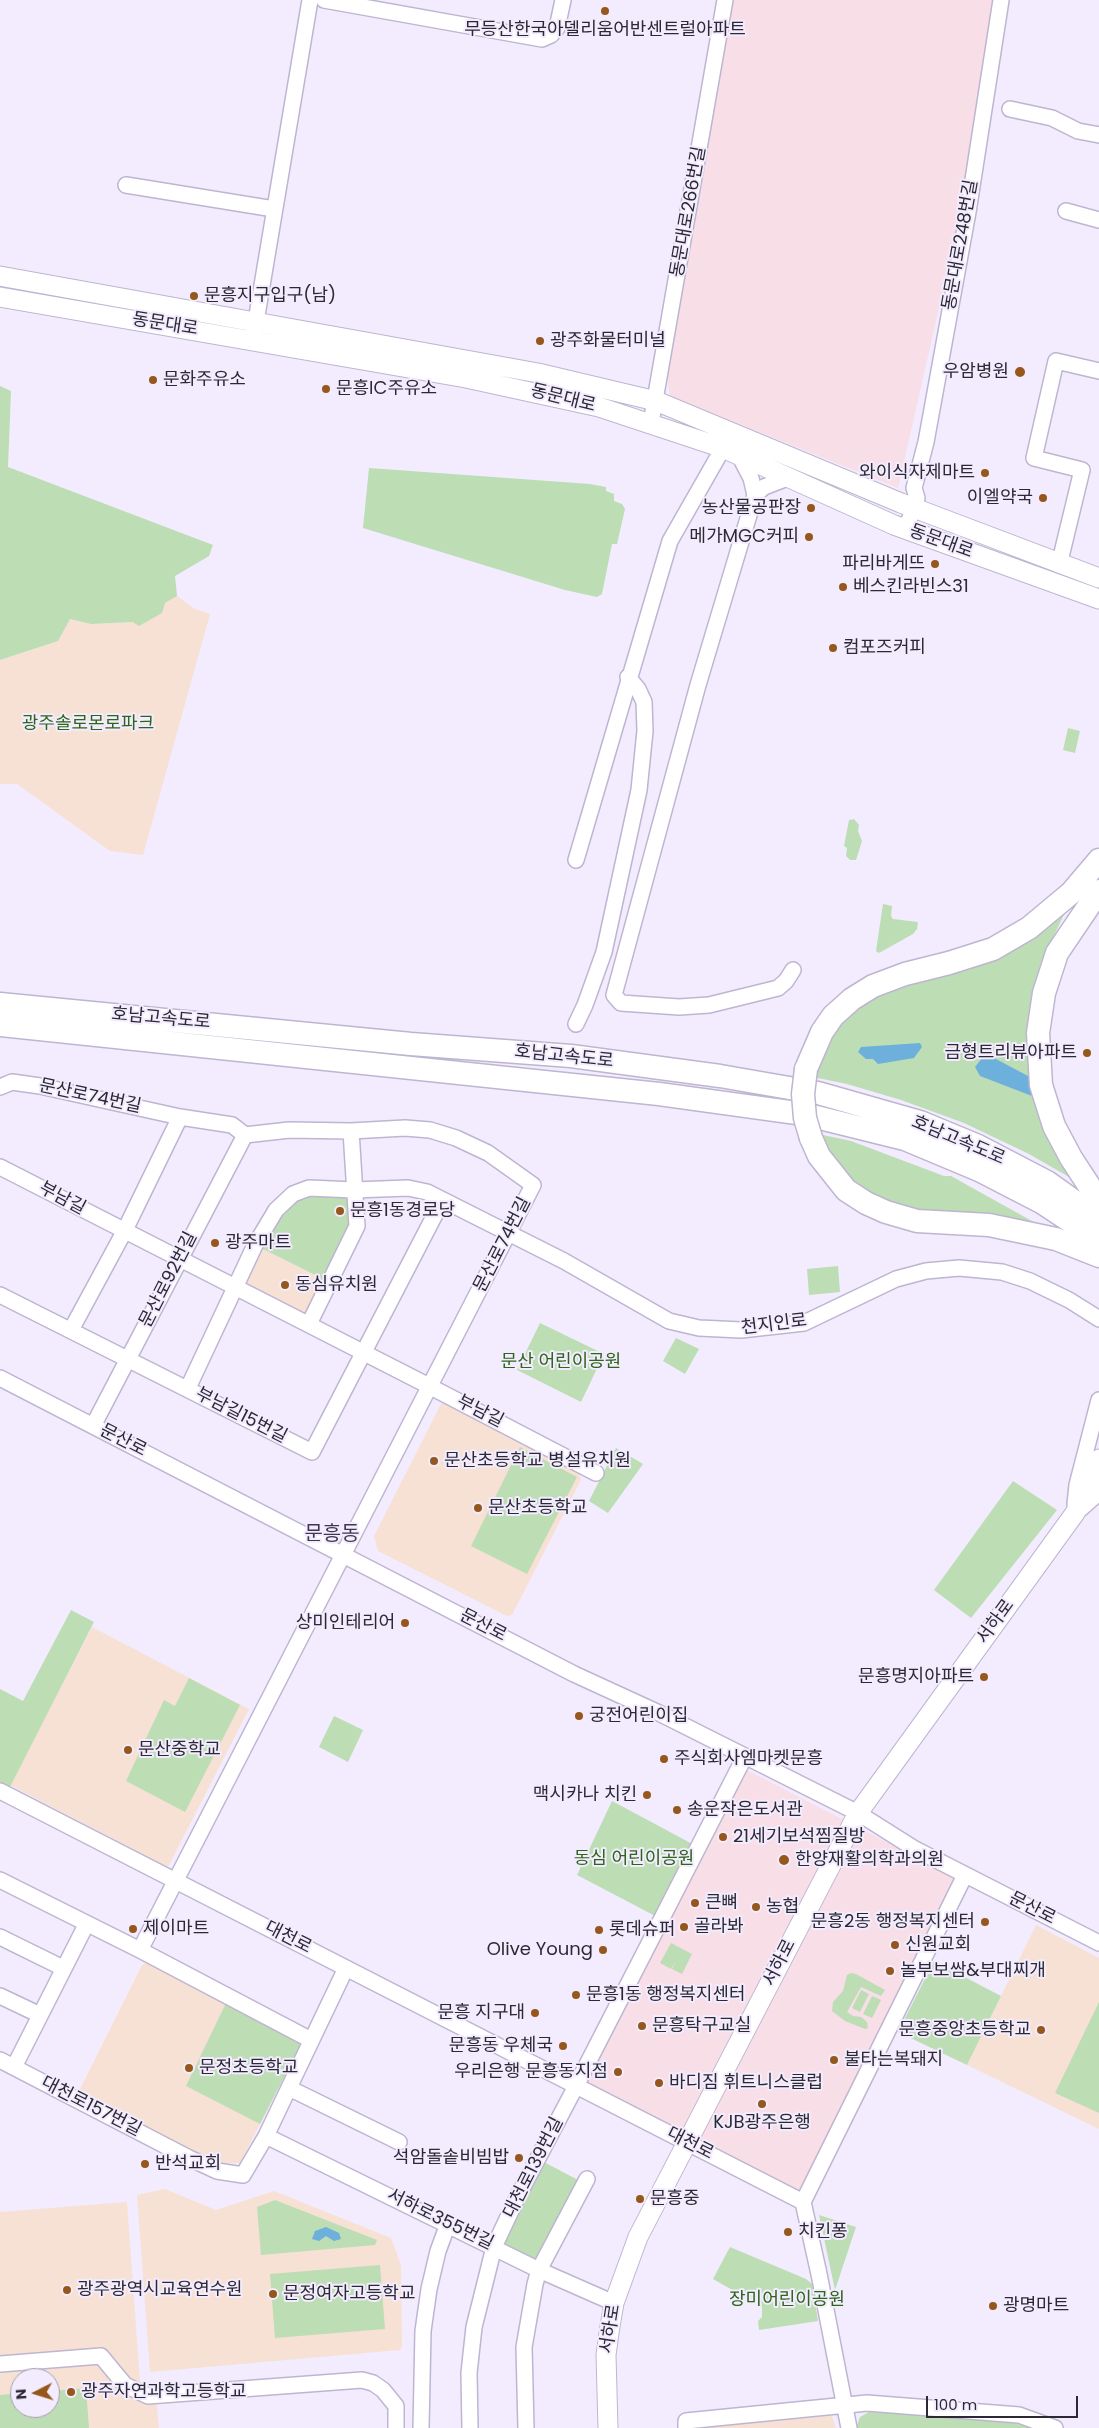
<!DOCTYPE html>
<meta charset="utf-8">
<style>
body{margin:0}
#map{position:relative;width:1099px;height:2428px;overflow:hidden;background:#f2ecfe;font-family:Poppins,sans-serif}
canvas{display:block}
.north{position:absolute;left:10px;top:2368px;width:50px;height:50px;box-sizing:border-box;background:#f2ecfe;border:1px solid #a39ead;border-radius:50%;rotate:265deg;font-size:14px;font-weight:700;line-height:20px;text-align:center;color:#2c2934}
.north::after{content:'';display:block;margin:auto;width:18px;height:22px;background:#95571c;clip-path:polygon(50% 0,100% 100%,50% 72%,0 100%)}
.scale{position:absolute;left:926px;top:2396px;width:152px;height:22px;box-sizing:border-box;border:2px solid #2c2934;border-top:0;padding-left:6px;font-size:15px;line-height:18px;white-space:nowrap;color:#2c2934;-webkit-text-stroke:4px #f2ecfe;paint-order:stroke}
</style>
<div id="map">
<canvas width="1099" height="2428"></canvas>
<div class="north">N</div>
<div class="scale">100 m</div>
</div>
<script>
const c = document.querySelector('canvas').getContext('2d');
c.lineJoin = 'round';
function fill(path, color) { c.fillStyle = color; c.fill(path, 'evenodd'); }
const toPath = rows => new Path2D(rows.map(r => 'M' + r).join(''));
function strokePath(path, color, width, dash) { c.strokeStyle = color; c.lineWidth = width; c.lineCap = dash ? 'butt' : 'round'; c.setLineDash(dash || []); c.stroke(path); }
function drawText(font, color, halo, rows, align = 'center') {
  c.font = font + ' Poppins,"Noto Sans KR",sans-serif'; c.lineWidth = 4; c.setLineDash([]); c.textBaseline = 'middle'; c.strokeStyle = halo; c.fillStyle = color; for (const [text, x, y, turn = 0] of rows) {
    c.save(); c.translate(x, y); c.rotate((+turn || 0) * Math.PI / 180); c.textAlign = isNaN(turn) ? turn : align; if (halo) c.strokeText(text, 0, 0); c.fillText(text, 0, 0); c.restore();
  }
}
const commercial = toPath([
 [734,0,994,0,962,207,898,488,670,396,666,371],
 [745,1769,958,1879,802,2194,584,2082]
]);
const education = toPath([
 [177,596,195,609,210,614,143,855,110,851,17,784,0,784,0,660,58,641,69,619,91,624,133,622],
 [261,1248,327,1281,309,1314,302,1317,247,1289,245,1281],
 [445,1401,579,1470,581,1480,512,1615,507,1616,378,1551,374,1536,441,1404],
 [92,1627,249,1709,168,1867,10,1785],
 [1036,1925,1099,1958,1099,2129,967,2065],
 [152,1960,300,2046,240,2163,219,2164,79,2091,142,1965],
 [165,2189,216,2210,274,2191,391,2238,401,2265,402,2346,400,2350,150,2372,137,2195],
 [127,2202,140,2382,155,2385,159,2428,0,2428,0,2212],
 [20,2378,50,2378,50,2408,20,2408],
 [831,2414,836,2428,698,2428,699,2427]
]);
const green = toPath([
 [0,386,11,391,8,467,213,545,209,556,175,576,177,596,165,603,162,613,139,626,133,622,91,624,70,619,58,641,0,660],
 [369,468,590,484,606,487,606,491,614,494,614,501,622,504,625,509,617,544,612,544,602,594,597,597,565,590,363,528],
 [1068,728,1080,731,1075,753,1063,750],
 [854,819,859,825,858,831,862,841,856,860,850,860,846,856,847,848,844,846,849,820],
 [883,904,892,906,891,916,893,919,918,922,917,929,913,934,879,953,876,951],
 [1069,904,1040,965,1029,1018,1076,1181,1029,1154,964,1123,901,1100,847,1084,813,1077,821,1045,848,1007],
 [809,1132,851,1141,944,1176,951,1176,1039,1225,866,1203],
 [340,1193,351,1201,353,1224,327,1281,261,1248,281,1213,297,1195],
 [838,1266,840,1292,809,1295,807,1269],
 [540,1323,604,1354,581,1402,517,1370],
 [676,1338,699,1349,685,1374,663,1361],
 [520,1447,577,1477,527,1574,471,1546],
 [616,1448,643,1464,608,1513,589,1501],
 [1013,1481,1057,1510,971,1618,934,1590],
 [71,1610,94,1622,10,1787,0,1782,0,1689,23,1701],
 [189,1678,240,1705,185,1812,126,1781,164,1700,175,1706],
 [334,1716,363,1730,348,1762,319,1747],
 [612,1801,698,1847,661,1919,577,1875],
 [671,1943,692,1954,682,1974,672,1969,675,1962,671,1969,660,1963],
 [934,1961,1001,1996,967,2065,898,2032],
 [851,1973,856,1974,885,1990,881,1996,861,1987,847,2012,853,2016,861,2017,867,2022,868,2028,865,2029,845,2021,832,2011,833,2002,843,1991,847,1975],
 [861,1990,869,1994,860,2012,852,2008],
 [872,1996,881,2000,872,2018,863,2014],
 [227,2001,298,2039,300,2046,260,2124,186,2086],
 [1099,2002,1099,2113,1055,2093],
 [542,2161,580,2181,542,2258,534,2261,504,2249,502,2241],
 [275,2200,377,2240,375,2245,261,2255,257,2207],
 [819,2215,856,2227,835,2290],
 [730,2247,806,2279,812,2284,818,2321,759,2330,758,2321,762,2317,762,2307,713,2279],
 [380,2265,385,2329,275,2338,270,2274],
 [86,2388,89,2428,0,2428,0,2395,20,2393,20,2408,50,2408,50,2391],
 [869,2412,998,2419,1032,2428,856,2428,860,2417]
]);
const water = toPath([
 [920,1043,922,1047,914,1058,878,1064,873,1059,866,1059,858,1052,861,1047],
 [982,1058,994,1058,1030,1077,1034,1093,1032,1096,980,1076,975,1067],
 [326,2227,339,2233,341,2239,334,2241,326,2236,319,2241,312,2239,315,2231]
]);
const minor = toPath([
 [324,0,542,39,551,35,557,28,563,0],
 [1010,109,1052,118,1078,131,1099,135],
 [126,185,274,209],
 [1066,211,1099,220],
 [254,333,310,0],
 [651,423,725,0],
 [739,455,751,478,755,495,764,487,790,477],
 [755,495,698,685,614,995,621,1003,679,1007,709,1005,778,988,786,981,793,970],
 [906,529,917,498,914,488,926,442,968,212,1001,0],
 [1059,565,1082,470,1034,458,1056,361,1099,371],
 [576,860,670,541,723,448],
 [576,1024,585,1005,604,952,639,790,645,731,644,702,638,689,628,677],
 [0,1087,12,1082,40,1086,180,1117,232,1125,245,1135,289,1130,351,1131,405,1128,430,1130,456,1138,488,1153,533,1185,140,1950],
 [0,1167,429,1386,596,1473],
 [0,1295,312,1452,442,1201],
 [309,1324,357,1226,351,1131],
 [71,1330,124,1232,180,1117],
 [0,1378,574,1674,659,1713,858,1813,915,1849,1099,1943],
 [188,1388,255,1245,276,1210,293,1194,309,1188,354,1190,408,1188,427,1192,564,1261,669,1321,699,1328,741,1330,804,1323,896,1279,926,1271,959,1268,1002,1272,1030,1281,1069,1300,1099,1319],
 [93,1426,245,1135],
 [1075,1504,1077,1485,1099,1400],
 [1078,1511,1094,1497,1099,1486],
 [0,1791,803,2202],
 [0,1880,140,1950,311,2040],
 [0,1937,63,1968],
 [0,1996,40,2015],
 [0,2060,189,2158,217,2171,243,2175,266,2136,346,1968],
 [14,2067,86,1925],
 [289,2088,399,2142],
 [266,2136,539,2270,614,2303],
 [0,2364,101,2356,125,2385,148,2396,362,2380,373,2383,383,2390,396,2406,396,2428],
 [421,2428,423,2331,429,2289,438,2251,448,2224],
 [470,2428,469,2373,474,2327,494,2247,516,2200,576,2086,745,1756],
 [526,2428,524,2347,535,2284,539,2270,587,2179],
 [686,2428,686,2421,867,2403,1019,2415,1055,2428],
 [849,2428,819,2274,803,2202,965,1875]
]);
const major = toPath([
 [0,276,538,373,656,401,901,503,1099,578],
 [0,297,466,378,599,407,723,448,894,525,1099,599],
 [608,2428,606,2355,610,2326,614,2303,638,2237,858,1813,1075,1513,1099,1459]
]);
const highway = toPath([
 [1099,891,1057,953,1044,993,1038,1033,1041,1085,1054,1126,1071,1158,1099,1201],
 [0,1004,411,1044,571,1056,720,1076,818,1093,920,1122,978,1146,1047,1182,1099,1219],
 [0,1025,659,1094,804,1114,905,1139,979,1170,1043,1203,1099,1240],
 [806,1069,822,1032,833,1016,852,999,873,986,905,974,949,963,993,949,1029,928,1071,893,1099,860],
 [811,1138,819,1156,846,1190,866,1203,886,1212,917,1221,989,1225,1056,1239,1099,1256]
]);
const highwayBridge = toPath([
 [806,1069,803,1094,805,1118,811,1138]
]);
const markers = [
 [605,11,5,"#95571c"],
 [194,296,5,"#95571c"],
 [540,341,5,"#95571c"],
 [1020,372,6,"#95571c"],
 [153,380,5,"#95571c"],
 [326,389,5,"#95571c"],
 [985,473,5,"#95571c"],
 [1043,498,5,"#95571c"],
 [811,508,5,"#95571c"],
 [809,537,5,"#95571c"],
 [935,564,5,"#95571c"],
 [843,587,5,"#95571c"],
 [833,648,5,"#95571c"],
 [1087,1053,5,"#95571c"],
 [340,1211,5,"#95571c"],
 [215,1243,5,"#95571c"],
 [285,1285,5,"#95571c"],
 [434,1461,5,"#95571c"],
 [478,1508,5,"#95571c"],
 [405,1623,5,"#95571c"],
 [984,1677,5,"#95571c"],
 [579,1716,5,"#95571c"],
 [128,1750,5,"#95571c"],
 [664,1759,5,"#95571c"],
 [647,1795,5,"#95571c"],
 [677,1810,5,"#95571c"],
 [723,1837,5,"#95571c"],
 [784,1860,6,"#95571c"],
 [695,1903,5,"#95571c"],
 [756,1907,5,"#95571c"],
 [985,1922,5,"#95571c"],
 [684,1927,5,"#95571c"],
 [133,1929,5,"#95571c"],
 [599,1930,5,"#95571c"],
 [895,1945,5,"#95571c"],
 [603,1950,5,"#95571c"],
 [890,1971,5,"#95571c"],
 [576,1995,5,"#95571c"],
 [535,2013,5,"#95571c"],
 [642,2026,5,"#95571c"],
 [1041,2030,5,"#95571c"],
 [563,2046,5,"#95571c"],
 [834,2060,5,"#95571c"],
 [189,2068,5,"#95571c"],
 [618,2072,5,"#95571c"],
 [659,2083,5,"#95571c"],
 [762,2104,5,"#95571c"],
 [519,2158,5,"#95571c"],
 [145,2164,5,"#95571c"],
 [640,2199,5,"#95571c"],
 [788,2232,5,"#95571c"],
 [67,2290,5,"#95571c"],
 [273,2294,5,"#95571c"],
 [993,2306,5,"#95571c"],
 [71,2392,5,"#95571c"]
];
const poiNames = [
 ["무등산한국아델리움어반센트럴아파트",605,30,"center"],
 ["문흥지구입구(남)",204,296],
 ["광주화물터미널",550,341],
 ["우암병원",1009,372,"right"],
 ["문화주유소",163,380],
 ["문흥IC주유소",336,389],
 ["와이식자제마트",975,473,"right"],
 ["이엘약국",1033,498,"right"],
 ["농산물공판장",801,508,"right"],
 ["메가MGC커피",799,537,"right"],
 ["파리바게뜨",925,564,"right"],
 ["베스킨라빈스31",853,587],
 ["컴포즈커피",843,648],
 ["금형트리뷰아파트",1077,1053,"right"],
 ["문흥1동경로당",350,1211],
 ["광주마트",225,1243],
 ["동심유치원",295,1285],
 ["문산초등학교 병설유치원",444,1461],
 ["문산초등학교",488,1508],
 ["상미인테리어",395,1623,"right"],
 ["문흥명지아파트",974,1677,"right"],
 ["궁전어린이집",589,1716],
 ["문산중학교",138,1750],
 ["주식회사엠마켓문흥",674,1759],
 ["맥시카나 치킨",637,1795,"right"],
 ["송운작은도서관",687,1810],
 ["21세기보석찜질방",733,1837],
 ["한양재활의학과의원",795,1860],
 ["큰뼈",705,1903],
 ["농협",766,1907],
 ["문흥2동 행정복지센터",975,1922,"right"],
 ["골라봐",694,1927],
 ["제이마트",143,1929],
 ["롯데슈퍼",609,1930],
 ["신원교회",905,1945],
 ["Olive Young",593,1950,"right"],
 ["놀부보쌈&부대찌개",900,1971],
 ["문흥1동 행정복지센터",586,1995],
 ["문흥 지구대",525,2013,"right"],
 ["문흥탁구교실",652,2026],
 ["문흥중앙초등학교",1031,2030,"right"],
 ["문흥동 우체국",553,2046,"right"],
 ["불타는복돼지",844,2060],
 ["문정초등학교",199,2068],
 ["우리은행 문흥동지점",608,2072,"right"],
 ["바디짐 휘트니스클럽",669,2083],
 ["KJB광주은행",762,2123,"center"],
 ["석암돌솥비빔밥",509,2158,"right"],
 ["반석교회",155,2164],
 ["문흥중",650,2199],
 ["치킨퐁",798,2232],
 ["광주광역시교육연수원",77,2290],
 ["문정여자고등학교",283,2294],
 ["광명마트",1003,2306],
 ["광주자연과학고등학교",81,2392]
];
const streetNames = [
 ["동문대로266번길",689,212,-80],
 ["동문대로248번길",961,245,-80],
 ["동문대로",165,325,9],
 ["동문대로",563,399,14],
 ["동문대로",941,542,20],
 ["호남고속도로",161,1019,5],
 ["호남고속도로",564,1057,6],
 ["문산로74번길",90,1097,12],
 ["호남고속도로",958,1141,23],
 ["부남길",62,1199,28],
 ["문산로74번길",503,1245,-63],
 ["문산로92번길",169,1280,-63],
 ["천지인로",774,1325,-7],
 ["부남길",480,1412,27],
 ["부남길15번길",241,1416,27],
 ["문산로",123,1441,27],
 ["서하로",996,1622,-54],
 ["문산로",483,1626,27],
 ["문산로",1032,1909,27],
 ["대천로",288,1938,27],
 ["서하로",780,1963,-63],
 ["대천로157번길",91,2107,27],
 ["대천로",690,2144,27],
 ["대천로139번길",534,2168,-63],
 ["서하로355번길",440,2220,26],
 ["서하로",611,2329,-81]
];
const parkNames = [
 ["광주솔로몬로파크",88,724],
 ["문산 어린이공원",561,1362],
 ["동심 어린이공원",634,1859],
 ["장미어린이공원",787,2300]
];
const quarterNames = [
 ["문흥동",332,1535]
];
fill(commercial, '#f7dee7');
fill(education, '#f7e1d4');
fill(green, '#bdddb5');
fill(water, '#6eb0dc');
strokePath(minor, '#beb5d1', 18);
strokePath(major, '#beb5d1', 21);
strokePath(highway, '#beb5d1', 25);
strokePath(minor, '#fff', 15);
strokePath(major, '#fff', 19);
strokePath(highway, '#fff', 22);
strokePath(highwayBridge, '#beb5d1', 25, []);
strokePath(highwayBridge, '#fff', 22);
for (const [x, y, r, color] of markers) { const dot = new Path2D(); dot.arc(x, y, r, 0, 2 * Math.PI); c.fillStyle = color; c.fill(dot); strokePath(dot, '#f2ecfe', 2); }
drawText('18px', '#2c2934', '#f2ecfe', poiNames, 'left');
drawText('18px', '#2c2934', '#f2ecfe', streetNames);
drawText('18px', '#2d6519', '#f2ecfe', parkNames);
drawText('20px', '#3f374e', '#f2ecfe', quarterNames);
</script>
